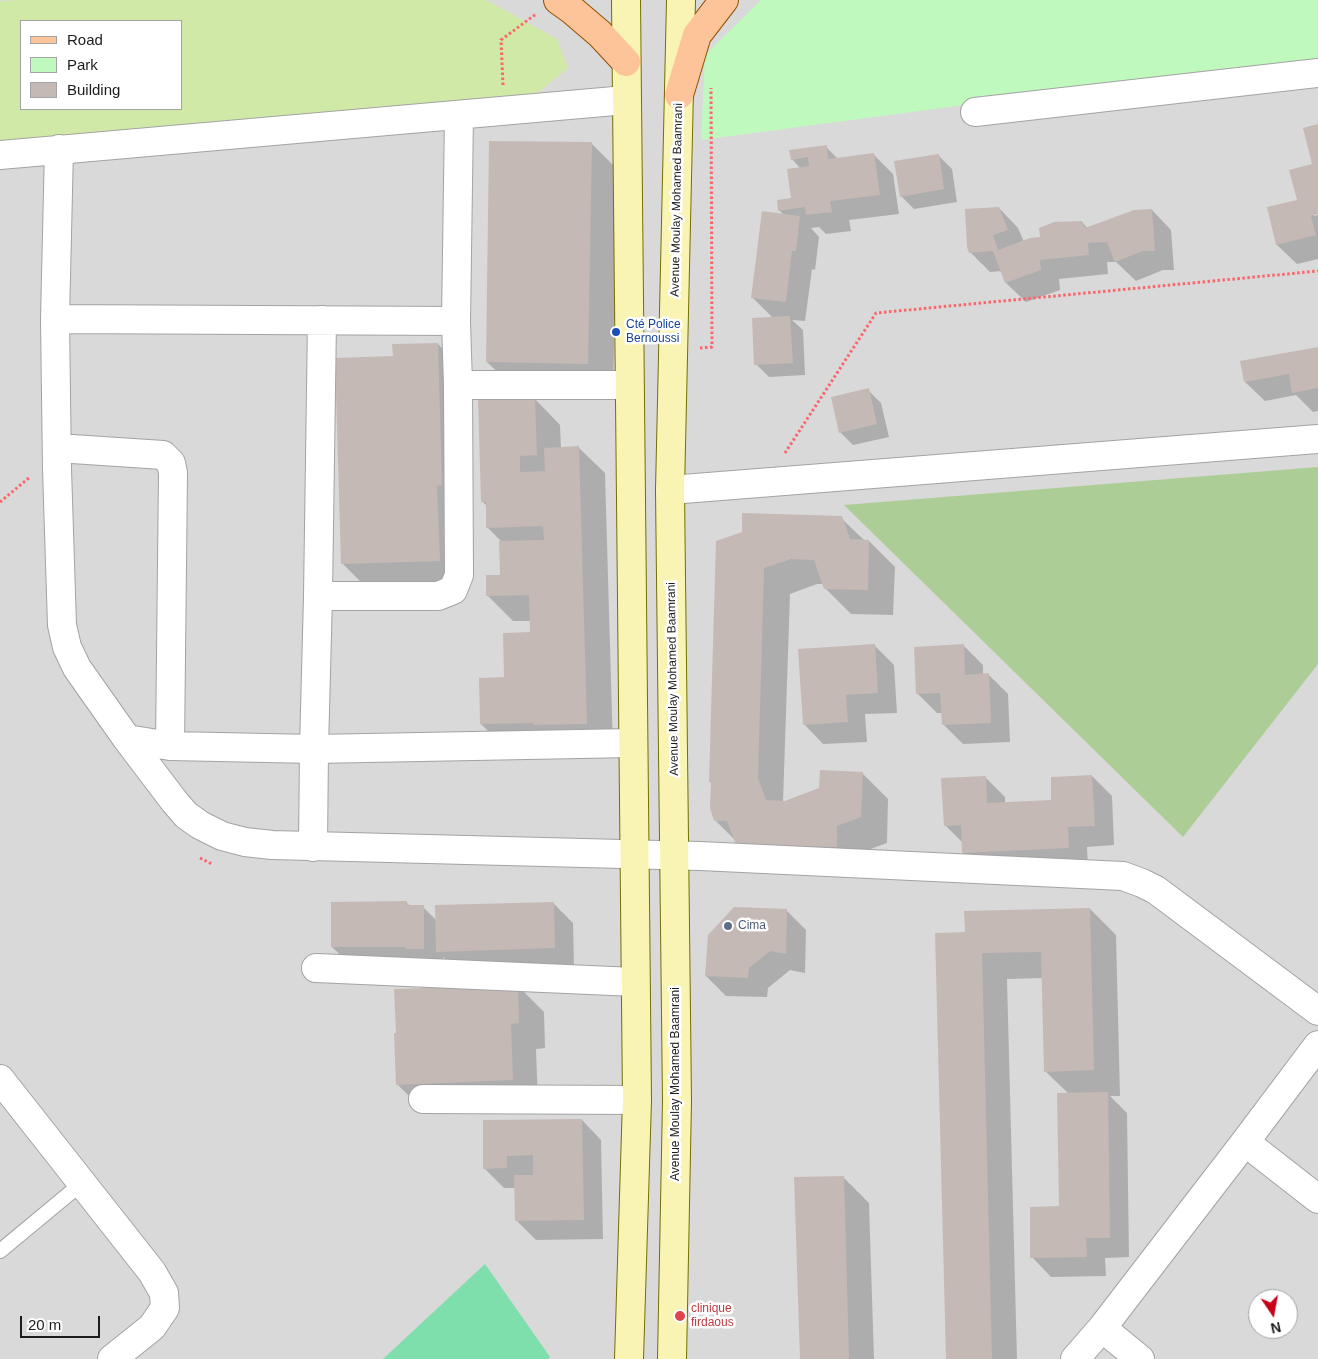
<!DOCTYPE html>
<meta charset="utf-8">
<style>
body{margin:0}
#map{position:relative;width:1318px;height:1359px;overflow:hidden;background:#eee8e1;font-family:Helvetica,sans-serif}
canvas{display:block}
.legend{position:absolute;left:20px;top:20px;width:162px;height:90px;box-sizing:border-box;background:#fff;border:1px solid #a4a4a4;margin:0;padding:6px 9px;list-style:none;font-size:15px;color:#1c1c1c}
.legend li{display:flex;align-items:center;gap:10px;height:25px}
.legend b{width:25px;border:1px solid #a4a4a4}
.north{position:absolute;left:1248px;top:1289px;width:50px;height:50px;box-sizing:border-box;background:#fff;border:1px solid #a4a4a4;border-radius:50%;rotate:168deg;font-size:14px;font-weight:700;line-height:20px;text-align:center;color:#1c1c1c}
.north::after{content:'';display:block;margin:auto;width:18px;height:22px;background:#c8001a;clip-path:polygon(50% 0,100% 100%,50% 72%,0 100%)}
.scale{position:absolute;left:20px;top:1316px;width:80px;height:22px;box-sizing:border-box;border:2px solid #1c1c1c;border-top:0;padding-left:6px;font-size:15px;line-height:18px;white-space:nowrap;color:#1c1c1c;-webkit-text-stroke:4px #fff;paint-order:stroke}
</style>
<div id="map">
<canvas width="1318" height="1359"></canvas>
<ul class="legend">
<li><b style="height:6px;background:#fcc498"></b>Road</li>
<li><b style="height:14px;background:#c0f9bd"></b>Park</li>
<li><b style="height:14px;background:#c5b9b5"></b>Building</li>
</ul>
<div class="north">N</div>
<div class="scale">20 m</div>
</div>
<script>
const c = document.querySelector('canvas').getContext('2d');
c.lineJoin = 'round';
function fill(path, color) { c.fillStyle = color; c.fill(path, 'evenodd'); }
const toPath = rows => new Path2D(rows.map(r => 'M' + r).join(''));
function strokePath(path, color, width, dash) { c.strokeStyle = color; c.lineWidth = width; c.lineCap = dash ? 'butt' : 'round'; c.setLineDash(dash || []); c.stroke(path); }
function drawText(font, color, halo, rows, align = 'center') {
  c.font = font + ' Helvetica,sans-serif'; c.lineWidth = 5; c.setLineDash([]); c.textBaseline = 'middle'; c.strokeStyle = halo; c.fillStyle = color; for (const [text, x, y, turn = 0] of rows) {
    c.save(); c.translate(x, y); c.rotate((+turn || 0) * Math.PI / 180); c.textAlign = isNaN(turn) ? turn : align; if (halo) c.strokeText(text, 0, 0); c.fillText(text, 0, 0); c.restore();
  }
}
const residential = toPath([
 [0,0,1318,0,1318,1359,0,1359],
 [21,21,181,21,181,109,21,109],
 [1258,1299,1288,1299,1288,1329,1258,1329]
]);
const grass = toPath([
 [22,0,486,0,557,39,568,68,533,97,443,102,0,147,0,1],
 [21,21,181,21,181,109,21,109]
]);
const forest = toPath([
 [1318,467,1318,664,1183,837,844,505]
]);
const park = toPath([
 [761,0,1318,0,1318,58,701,140,705,55]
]);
const pitch = toPath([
 [485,1264,550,1357,548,1359,383,1359]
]);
const shadow = toPath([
 [1318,125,1318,212,1314,213,1314,216,1318,215,1318,259,1297,264,1277,245,1268,208,1298,201,1314,165],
 [592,144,618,170,613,389,513,387,487,362],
 [826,147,838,159,874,155,893,174,899,214,849,220,851,231,826,234,819,227,811,228,819,237,815,270,812,269,805,321,792,320,803,330,805,375,769,377,756,364,773,318,753,298,784,215,779,210,792,199,801,169,792,159],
 [939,156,952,169,957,202,914,209,901,196],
 [999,208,1018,228,1024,242,1042,238,1082,222,1088,229,1152,210,1171,230,1174,270,1163,270,1136,281,1116,262,1107,262,1108,274,1059,279,1060,290,1026,302,1006,283,1002,271,990,272,970,252],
 [438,344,463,370,465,586,368,589,343,564,394,357],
 [1318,348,1318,411,1313,412,1296,395,1265,401,1245,382],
 [868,390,881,403,889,437,853,445,840,432],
 [535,399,560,425,561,448,579,448,605,473,613,749,507,750,481,724,505,678,531,633,531,621,513,621,487,595,502,576,502,542,487,527,487,506,483,502],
 [841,518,865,541,869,541,895,567,893,615,851,614,825,588,824,584,817,584,790,594,783,802,862,773,888,799,887,843,862,852,862,873,735,840,715,820,712,784,710,782,718,542],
 [963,645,983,665,983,675,988,674,1008,694,1010,742,963,744,943,724,942,713,937,713,917,693],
 [875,646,894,665,897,713,865,714,867,742,823,744,804,724],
 [1092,776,1112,796,1114,845,1087,847,1088,867,983,872,963,853,963,843,945,825,985,777,1005,797,1005,804,1053,802],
 [407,903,411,907,423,907,436,920,553,903,573,923,574,967,457,971,443,957,443,968,352,966,332,947],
 [1090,909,1116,935,1120,1096,1110,1096,1127,1113,1129,1257,1105,1258,1106,1276,1051,1277,1032,1257,1060,1208,1069,1094,1045,1071,1043,978,1007,979,1017,1359,947,1359,966,933],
 [786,910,806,930,805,973,790,970,768,988,767,997,726,996,706,976],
 [518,986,544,1012,545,1048,536,1049,538,1106,423,1110,397,1084],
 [582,1120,601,1140,603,1239,536,1240,516,1220,516,1188,504,1188,484,1168,484,1121],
 [843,1177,869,1203,874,1359,801,1359]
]);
const building = toPath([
 [1318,124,1318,214,1311,216,1316,235,1276,245,1267,207,1297,200,1289,170,1312,164,1303,128],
 [489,141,592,142,588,364,486,362],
 [827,145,828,159,874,153,880,195,830,201,832,212,806,215,805,207,778,211,777,200,791,198,787,169,809,166,808,157,791,160,789,150],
 [939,154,944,189,900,197,894,161],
 [999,207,1008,230,993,235,998,250,1030,238,1040,237,1039,228,1054,222,1082,221,1085,228,1134,210,1152,209,1155,251,1143,251,1115,262,1107,242,1088,243,1089,255,1040,260,1041,270,1005,283,993,251,969,253,967,247,965,209],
 [762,211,800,216,796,251,792,251,786,302,751,298],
 [790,316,793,363,754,365,752,318],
 [438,343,442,485,437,486,440,561,341,564,335,358,393,356,392,344],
 [1318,347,1318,388,1292,393,1289,374,1244,382,1240,361],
 [869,388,877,424,839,433,831,397],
 [535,398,537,455,520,456,520,472,545,471,544,448,579,446,587,724,533,725,533,723,480,724,479,678,504,677,503,633,530,632,529,595,486,596,486,575,500,575,499,541,544,540,543,526,486,528,486,502,481,502,478,400],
 [742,513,842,516,850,539,869,540,868,590,824,589,814,560,791,559,764,568,758,778,766,800,785,801,819,788,820,770,863,772,861,817,837,826,837,847,736,845,727,821,714,821,710,808,711,782,709,782,716,541,742,532],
 [875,644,878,693,846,695,848,722,803,725,798,649],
 [964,644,965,675,989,673,991,723,942,725,940,693,916,694,914,647],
 [1092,775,1095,826,1068,827,1069,848,962,853,961,825,944,826,941,778,986,776,987,803,1051,800,1051,777],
 [407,901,407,905,424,905,424,949,406,949,406,947,331,947,331,902],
 [554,902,555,948,436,952,435,905],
 [734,907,787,909,786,954,770,951,749,968,748,978,705,976,708,935],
 [1090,908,1094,1070,1044,1072,1041,952,982,953,992,1359,946,1359,935,933,965,932,964,911],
 [518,985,519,1023,511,1024,513,1080,396,1085,394,1033,396,1033,394,989],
 [1108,1092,1110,1238,1086,1238,1087,1257,1030,1258,1030,1207,1059,1206,1057,1093],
 [582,1119,584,1220,515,1221,514,1175,533,1175,533,1155,507,1156,507,1168,483,1169,483,1120],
 [844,1176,849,1359,800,1359,794,1177]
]);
const path = toPath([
 [503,85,501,40,536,14],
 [700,348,712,347,711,88],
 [785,453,876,313,1318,271],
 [0,502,30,477],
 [200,858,212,864]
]);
const lane = toPath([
 [0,1251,82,1183]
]);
const street = toPath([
 [975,112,1318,73],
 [59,149,55,319,57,469,62,625,67,647,77,668,127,739,174,801,186,815,200,825,222,836,245,842,272,845,700,856,1123,876,1142,883,1156,890,1318,1011],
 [0,155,626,100],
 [55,319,456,321],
 [458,385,629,385],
 [57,448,163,455,171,463,173,473,170,746],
 [670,490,1318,439],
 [318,596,438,596,453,590,459,575,458,385,456,321,459,115],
 [127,739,170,746,314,749,633,743],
 [313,847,314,749,318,596,322,320],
 [316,968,635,982],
 [0,1079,152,1272,164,1293,165,1308,152,1327,112,1359],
 [423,1099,637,1100],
 [1245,1142,1318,1199],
 [1102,1328,1140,1359],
 [1075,1359,1102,1328,1245,1142,1318,1045]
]);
const secondary = toPath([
 [626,0,637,1100,629,1359],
 [672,1359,677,1101,670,490,681,0]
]);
const primary = toPath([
 [558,0,572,10,600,34,626,62],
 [679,95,697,35,724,0]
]);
const markers = [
 [616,332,5,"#1a4fb4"],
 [728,926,5,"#5c6f8a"],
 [680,1316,6,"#e0444e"]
];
const streetNames = [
 ["Avenue Moulay Mohamed Baamrani",677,200,-89],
 ["Avenue Moulay Mohamed Baamrani",673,679,-91],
 ["Avenue Moulay Mohamed Baamrani",676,1084,-90]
];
const transitNames = [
 ["Cté Police",626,325],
 ["Bernoussi",626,339]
];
const serviceNames = [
 ["Cima",738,926]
];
const healthNames = [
 ["clinique",691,1309],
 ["firdaous",691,1323]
];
fill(residential, '#dad9d9');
fill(grass, '#d0e9a6');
fill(forest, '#adcd96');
fill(park, '#c0f9bd');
fill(pitch, '#7edeac');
fill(shadow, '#0003');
fill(building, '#c5b9b5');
strokePath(lane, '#a3a3a3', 16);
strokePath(street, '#a3a3a3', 30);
strokePath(secondary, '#727004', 30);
strokePath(primary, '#945000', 30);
strokePath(path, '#fa666a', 3, [2.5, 2.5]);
strokePath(lane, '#fff', 14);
strokePath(street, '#fff', 28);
strokePath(secondary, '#f9f4b3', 28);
strokePath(primary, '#fcc498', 28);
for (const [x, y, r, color] of markers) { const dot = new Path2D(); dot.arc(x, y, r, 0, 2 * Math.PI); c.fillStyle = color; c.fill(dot); strokePath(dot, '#fff', 2); }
drawText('12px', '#1c1c1c', '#fff', streetNames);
drawText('12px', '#164399', '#fff', transitNames, 'left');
drawText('12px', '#4e5e75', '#fff', serviceNames, 'left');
drawText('12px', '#be3a42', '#fff', healthNames, 'left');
</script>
